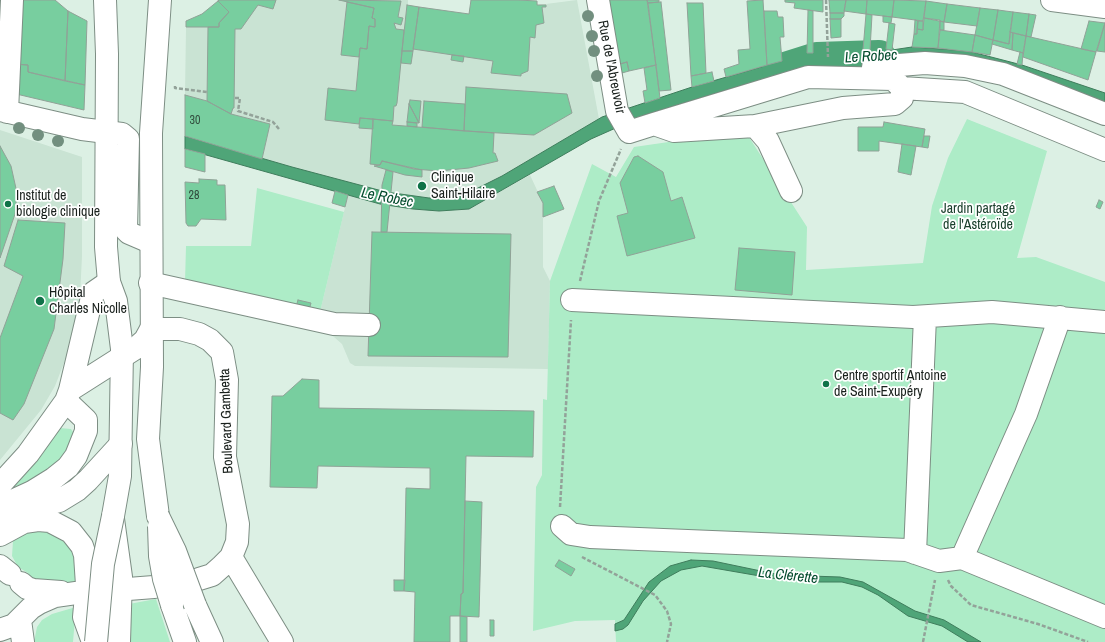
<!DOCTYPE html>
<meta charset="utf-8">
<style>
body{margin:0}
canvas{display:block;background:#dcf0e4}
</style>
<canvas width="1105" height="642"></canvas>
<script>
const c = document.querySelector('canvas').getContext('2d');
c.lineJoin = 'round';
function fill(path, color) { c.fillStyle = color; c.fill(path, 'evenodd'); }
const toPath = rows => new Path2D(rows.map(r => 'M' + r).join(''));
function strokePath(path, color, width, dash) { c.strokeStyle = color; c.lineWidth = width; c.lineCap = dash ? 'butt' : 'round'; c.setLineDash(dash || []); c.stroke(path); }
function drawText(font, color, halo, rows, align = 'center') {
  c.font = font + ' "Archivo Narrow",sans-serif'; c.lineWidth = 3.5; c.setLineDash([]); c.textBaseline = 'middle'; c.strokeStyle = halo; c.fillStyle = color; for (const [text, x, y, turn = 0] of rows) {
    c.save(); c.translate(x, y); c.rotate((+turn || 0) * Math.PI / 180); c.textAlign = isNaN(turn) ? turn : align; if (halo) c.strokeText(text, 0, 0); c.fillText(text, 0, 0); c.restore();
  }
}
const built = toPath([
 [219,0,408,0,408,5,469,14,471,0,518,0,537,1,538,5,577,0,599,119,502,176,460,197,429,198,390,193,389,205,439,211,469,209,530,175,543,203,543,267,550,281,548,369,355,366,350,363,342,344,327,331,320,312,348,195,381,204,292,167,262,159,270,124,231,114,207,101,185,95,186,27,229,12,218,1],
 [0,130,82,157,82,256,79,317,67,355,55,386,41,410,0,460]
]);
const green = toPath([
 [967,119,1047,151,1017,258,1036,257,1105,282,1105,642,616,642,615,620,575,621,533,631,536,487,542,475,543,399,547,400,550,281,592,164,616,177,634,147,745,131,807,227,806,270,923,263,932,206,948,158],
 [257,188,344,212,320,312,185,282,186,246,251,246],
 [60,428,71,429,75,435,64,457,41,478,10,491],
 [29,531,53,531,76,549,76,584,32,580,28,573,18,567,12,556,13,541,17,536],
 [156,599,170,642,129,642,129,604],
 [76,607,73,642,34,642,37,627,42,620,52,614]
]);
const water = toPath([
 [912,47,968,51,1022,65,1105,93,1105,107,1034,81,869,64,832,62,831,51,892,50,912,47],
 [824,52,825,65,818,66,743,85,645,115,591,139,469,209,439,211,413,209,380,204,185,149,185,136,292,167,386,192,429,198,460,197,502,176,602,117,692,87,782,61,824,52],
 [691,560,713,561,780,575,797,572,810,576,840,577,863,582,915,611,944,620,981,642,968,642,942,626,908,616,878,595,862,587,842,582,807,582,797,578,783,580,702,566,681,570,661,581,643,601,628,625,623,629,615,631,615,624,624,620,649,582,670,566,691,560]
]);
const river = toPath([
 [779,71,817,59,879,57]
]);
const building = toPath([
 [17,0,55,0,68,11,65,81,28,72,28,65,14,64,17,0],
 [219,0,276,0,273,9,258,5,241,29,235,29,234,108,233,108,231,114,207,101,208,27,219,27,219,23,229,12,218,1,219,0],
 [339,0,401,1,398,17,403,18,401,25,394,23,396,29,404,30,397,103,396,106,394,106,393,121,360,118,359,124,325,120,328,88,356,91,360,48,367,49,369,26,375,27,375,19,372,18,374,8,339,0],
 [471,0,518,0,537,1,537,5,546,5,546,7,542,7,544,23,536,25,535,38,530,37,528,71,521,74,521,76,491,73,493,61,413,49,419,7,469,14,471,0],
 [608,0,647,0,656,65,629,71,627,62,620,64,608,0],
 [647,0,659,0,659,2,648,3,647,0],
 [763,0,767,65,726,77,724,69,739,64,738,50,750,49,747,1,763,0],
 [785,0,823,0,823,12,794,8,795,3,785,2,785,0],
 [829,0,846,0,844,13,830,13,829,0],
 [846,0,867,0,866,14,844,11,846,0],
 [867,0,894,0,892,17,866,14,867,0],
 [894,0,926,1,923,21,892,17,894,0],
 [218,1,229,12,219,23,219,27,186,27,186,21,202,14,218,1],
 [926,1,947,4,944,22,924,18,926,1],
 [347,2,374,8,372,18,375,19,375,27,369,26,367,49,360,48,359,57,341,55,347,2],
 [661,2,671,90,659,91,648,3,661,2],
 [687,3,703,3,706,73,691,76,687,3],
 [947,4,980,8,977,26,944,22,947,4],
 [407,5,419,7,413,51,402,51,407,5],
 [980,8,998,10,993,40,975,35,980,8],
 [808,10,813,11,813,53,807,53,808,10],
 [998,10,1013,12,1009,44,993,40,998,10],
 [68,11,87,21,85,85,65,81,68,11],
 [764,11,777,11,778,17,783,17,784,37,780,37,782,61,767,65,764,11],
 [1013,12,1029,14,1026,36,1010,32,1013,12],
 [830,13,844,13,844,16,841,19,830,19,830,13],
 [866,14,872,15,870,50,863,50,866,14],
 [1029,14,1036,15,1031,37,1026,36,1029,14],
 [883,16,892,17,891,23,883,22,883,16],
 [924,18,940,20,938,48,912,47,914,34,917,34,917,29,923,30,924,18],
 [830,19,841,19,841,37,831,38,830,19],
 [915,20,918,21,917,34,914,34,915,20],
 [918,21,923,21,923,30,917,29,918,21],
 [940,21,944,22,944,30,940,30,940,21],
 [1089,21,1105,23,1096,52,1081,49,1089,21],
 [889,23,895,24,892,50,886,49,889,23],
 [1105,23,1105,52,1097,51,1105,23],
 [940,30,975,35,972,52,938,48,940,30],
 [1010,32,1013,33,1012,50,992,44,993,40,1009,44,1010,32],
 [1013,33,1026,36,1023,53,1012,50,1013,33],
 [975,35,993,40,990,55,972,52,975,35],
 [1026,36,1096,52,1088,80,1023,57,1026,36],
 [402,51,413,51,411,64,401,63,402,51],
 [1020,52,1023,53,1022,65,1017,64,1020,52],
 [452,55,464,56,463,62,451,60,452,55],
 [627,62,629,71,622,73,620,64,627,62],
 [13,64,28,65,28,72,85,85,84,110,12,93,13,64],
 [656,65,660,98,645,103,643,91,647,90,644,68,656,65],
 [712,72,714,81,692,87,691,76,712,72],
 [466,87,567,94,572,113,534,135,464,131,466,87],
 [185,95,207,101,231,114,270,124,262,159,185,136,185,95],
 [410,100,421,101,419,123,409,104,410,100],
 [424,101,465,104,464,131,422,127,424,101],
 [409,104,419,123,407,122,409,104],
 [360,118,373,119,373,129,359,128,360,118],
 [373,119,393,121,392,125,494,133,493,153,495,153,498,161,469,168,439,171,414,169,382,161,380,165,370,164,373,119],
 [407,122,417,123,417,127,407,126,407,122],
 [884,122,925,129,922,147,879,141,879,151,858,151,858,127,883,127,884,122],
 [924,136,930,136,928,148,922,147,924,136],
 [902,144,916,146,911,175,898,172,902,144],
 [0,146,11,166,17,193,15,214,0,258,0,146],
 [185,149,205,154,205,172,185,167,185,149],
 [638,156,663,172,671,201,682,197,695,238,627,256,617,216,628,213,620,183,634,157,638,156],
 [382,161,422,170,422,177,405,175,374,166,380,165,382,161],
 [386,170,393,172,387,232,381,232,382,185,386,170],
 [199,179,217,180,217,185,225,185,226,220,201,219,196,226,188,226,186,223,185,182,199,183,199,179],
 [554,186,564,209,543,217,543,203,537,192,554,186],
 [335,191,348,195,345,207,332,203,335,191],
 [1099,200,1103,202,1100,209,1096,207,1099,200],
 [18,220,65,223,63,259,54,329,24,404,13,420,0,413,0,338,23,276,4,266,18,220],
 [372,232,511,234,508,357,368,356,372,232],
 [739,248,795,252,792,295,735,290,739,248],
 [298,300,311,303,309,310,296,307,298,300],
 [302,379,319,380,319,408,534,411,533,457,466,456,463,593,461,594,460,616,450,616,450,642,414,642,415,592,404,591,406,488,430,489,430,468,318,466,317,488,270,487,272,396,283,396,302,379],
 [465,501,482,502,479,617,460,616,461,594,463,593,465,501],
 [559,560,575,569,571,576,555,566,559,560],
 [394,580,405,580,404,591,394,591,394,580],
 [460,616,467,617,467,642,460,642,460,616],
 [490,620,494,620,494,636,490,636,490,620]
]);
const path = toPath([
 [826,0,828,57],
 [175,86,175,88,207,92],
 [235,98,240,98,238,111,273,122,279,129],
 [580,281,599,201,621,149],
 [560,507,571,320],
 [582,557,655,595,667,611,671,624,667,642],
 [948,580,951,586,971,605,1038,624,1088,642],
 [923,642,935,580]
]);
const minor = toPath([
 [598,0,617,111,629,132,654,124,808,77,893,79,902,88,902,98,895,104,843,108,755,126,674,131,654,124],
 [1052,0,1105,7],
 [873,67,925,63,965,66,1003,74,1105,114],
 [902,88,965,92,1105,150],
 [0,110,82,129,122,134,128,139,126,230,129,233,150,242],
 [7,112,12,0],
 [755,126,768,141,791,191],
 [150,283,334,324,369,325],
 [572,300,913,317,992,312,1105,322],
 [70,390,136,348,145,340,151,329,180,329,199,334,210,340,222,352,227,380,225,457,238,524,237,542,231,557,221,567,212,575,199,579],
 [0,485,28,454,66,401,70,390,93,293,109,282],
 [0,504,8,503,32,492,53,479,68,467,76,456,86,431,86,420,66,401],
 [0,523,29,509,59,501,77,490,88,480,121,444],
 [562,526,571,534,590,537,907,550,939,561,962,558,1105,617],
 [915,553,925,317],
 [231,557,282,642],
 [962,558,1026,414,1060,317],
 [21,583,27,588,33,590,61,592],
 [128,589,154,587],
 [20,620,23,642],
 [0,630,14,625,31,608,39,603,55,596,76,593]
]);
const major = toPath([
 [105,0,107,54,106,247,109,282,116,301,122,349,120,476,113,516],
 [158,516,148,439,152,367,151,133,160,0]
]);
const highway = toPath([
 [113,519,121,577,119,642],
 [0,535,24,522,38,520,50,521,71,532,82,546,85,555,87,585,84,617,93,642],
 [0,566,10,574],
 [172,605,185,642],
 [195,605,212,642]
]);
const highwayBridge = toPath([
 [158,516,175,551,195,605],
 [159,526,160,556,164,579,172,605],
 [96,642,103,564,113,516]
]);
const trees = [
 [588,16],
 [592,36],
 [594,51],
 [597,76],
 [19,128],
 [38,135],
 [58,141]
];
const markers = [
 [422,186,5,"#0f7248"],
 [8,204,4,"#0f7248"],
 [40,301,5,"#0f7248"],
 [826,384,4,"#0f7248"]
];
const numberNames = [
 ["30",195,121],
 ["28",194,196]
];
const streetNames = [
 ["Rue de l'Abreuvoir",611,67,79],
 ["Boulevard Gambetta",227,421,-92]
];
const poiNames = [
 ["Clinique",431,178],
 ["Saint-Hilaire",431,194],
 ["Institut de",16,196],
 ["biologie clinique",16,212],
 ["Hôpital",49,293],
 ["Charles Nicolle",49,309],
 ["Centre sportif Antoine",834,376],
 ["de Saint-Exupéry",834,392]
];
const parkNames = [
 ["Jardin partagé",978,209],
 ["de l'Astéroïde",978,225]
];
const waterNames = [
 ["Le Robec",871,57,-3],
 ["Le Robec",387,198,11],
 ["La Clérette",788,576,6]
];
fill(built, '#c9e3d3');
fill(green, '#adecc7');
fill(water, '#4fa578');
strokePath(water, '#3f7d5c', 1);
strokePath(river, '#4fa578', 34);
fill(building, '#78ce9f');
strokePath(building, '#90a297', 1);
strokePath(minor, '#7d8e84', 24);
strokePath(major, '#7d8e84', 24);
strokePath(highway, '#7d8e84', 24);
strokePath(path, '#93a299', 2.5, [4, 2]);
strokePath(minor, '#fff', 22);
strokePath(major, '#fff', 22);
strokePath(highway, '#fff', 22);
strokePath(highwayBridge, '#7d8e84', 24, []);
strokePath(highwayBridge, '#fff', 22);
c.fillStyle = '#728f7f';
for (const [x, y] of trees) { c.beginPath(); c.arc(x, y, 6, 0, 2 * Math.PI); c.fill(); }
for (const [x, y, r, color] of markers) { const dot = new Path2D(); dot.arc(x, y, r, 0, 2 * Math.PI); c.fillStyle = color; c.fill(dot); strokePath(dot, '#fff', 1.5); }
drawText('12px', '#314c3d', null, numberNames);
drawText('14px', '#19201c', '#fff', streetNames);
drawText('14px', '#19201c', '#fff', poiNames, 'left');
drawText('14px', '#1b402d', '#fff', parkNames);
drawText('italic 15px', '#044c2e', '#fff', waterNames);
</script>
